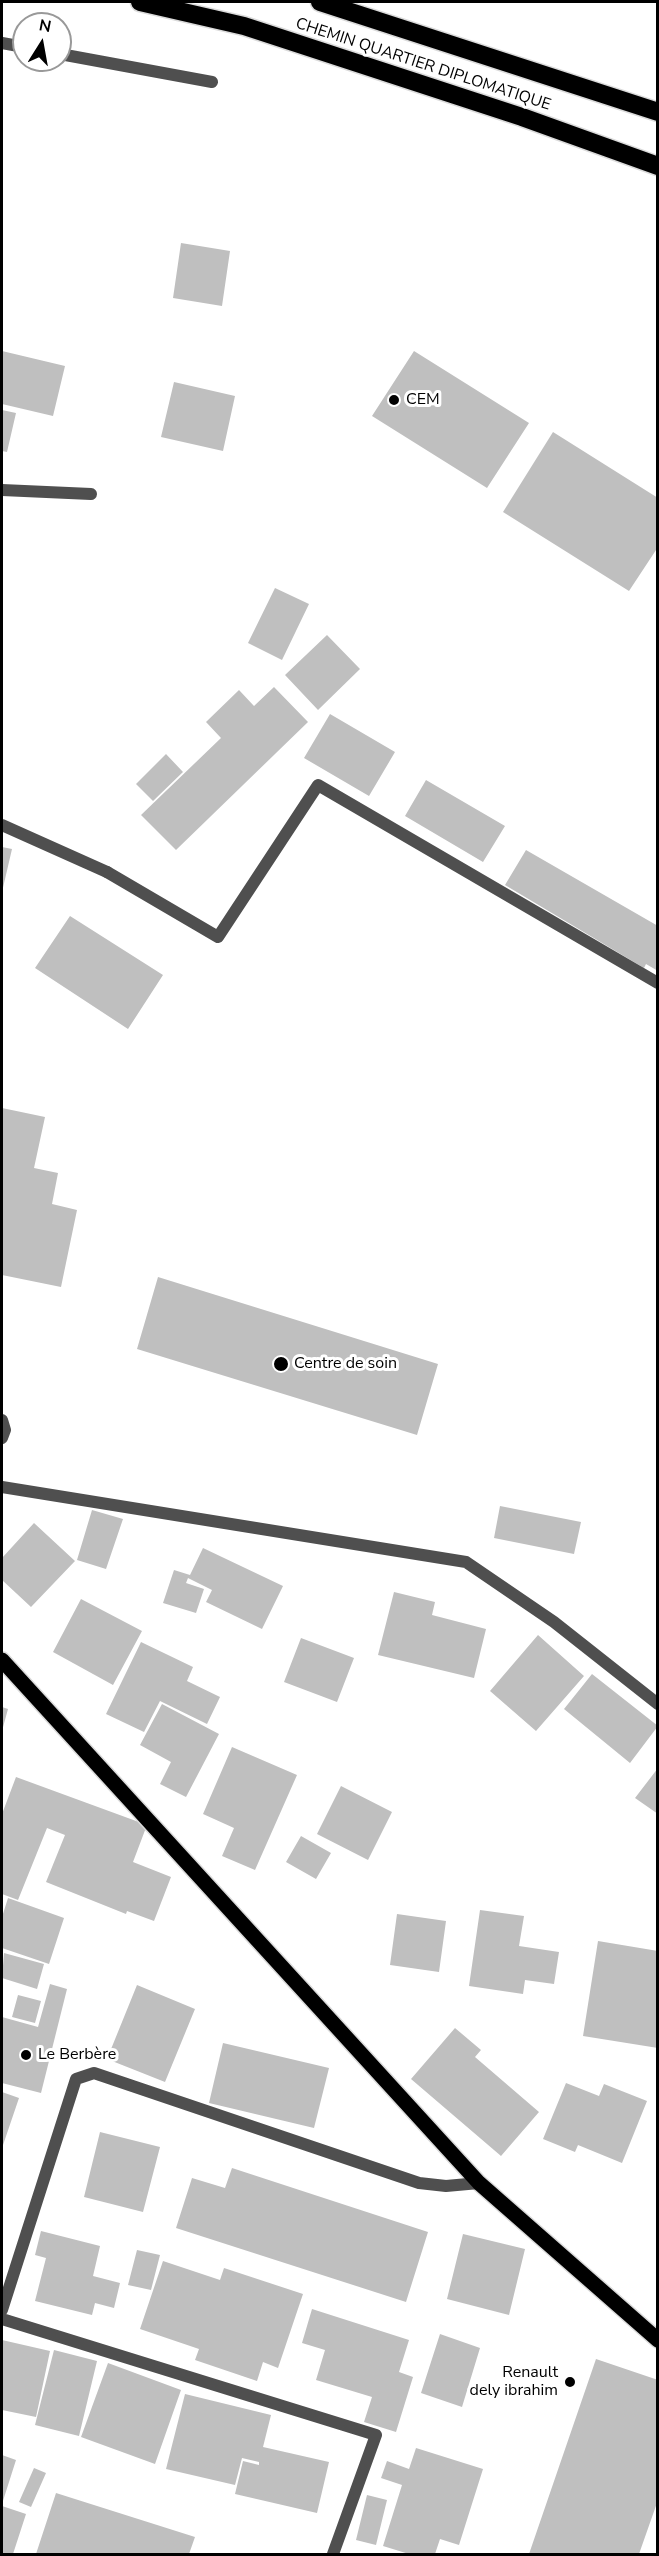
<!DOCTYPE html>
<meta charset="utf-8">
<style>
body{margin:0}
#map{position:relative;width:659px;height:2556px;overflow:hidden;background:#fff;font-family:"Nunito Sans",sans-serif}
canvas{display:block}
.frame{position:absolute;inset:0;border:3px solid #000;pointer-events:none}
.north{position:absolute;left:12px;top:12px;width:60px;height:60px;box-sizing:border-box;background:#fff;border:2px solid #999;border-radius:50%;rotate:11deg;font-size:16px;font-weight:700;line-height:24px;text-align:center;color:#000}
.north::after{content:'';display:block;margin:auto;width:21px;height:27px;background:#000;clip-path:polygon(50% 0,100% 100%,50% 72%,0 100%)}
</style>
<div id="map">
<canvas width="659" height="2556"></canvas>
<div class="frame"></div>
<div class="north">N</div>
</div>
<script>
const c = document.querySelector('canvas').getContext('2d');
c.lineJoin = 'round';
function fill(path, color) { c.fillStyle = color; c.fill(path, 'evenodd'); }
const toPath = rows => new Path2D(rows.map(r => 'M' + r).join(''));
function strokePath(path, color, width, dash) { c.strokeStyle = color; c.lineWidth = width; c.lineCap = dash ? 'butt' : 'round'; c.setLineDash(dash || []); c.stroke(path); }
function drawText(font, color, halo, rows, align = 'center') {
  c.font = font + ' "Nunito Sans",sans-serif'; c.lineWidth = 6; c.setLineDash([]); c.textBaseline = 'middle'; c.strokeStyle = halo; c.fillStyle = color; for (const [text, x, y, turn = 0] of rows) {
    c.save(); c.translate(x, y); c.rotate((+turn || 0) * Math.PI / 180); c.textAlign = isNaN(turn) ? turn : align; if (halo) c.strokeText(text, 0, 0); c.fillText(text, 0, 0); c.restore();
  }
}
const building = toPath([
 [181,243,230,251,222,306,173,298],
 [2,351,65,366,53,416,2,404],
 [414,351,529,423,487,488,372,416],
 [174,382,235,396,223,451,161,437],
 [2,410,16,413,7,452,2,451],
 [553,432,658,498,658,547,629,591,503,512],
 [275,588,309,604,282,660,248,643],
 [327,635,360,669,318,710,285,675],
 [274,687,308,722,176,850,141,815,221,738,206,722,239,690,254,706],
 [330,714,395,752,369,796,304,758],
 [166,754,183,772,153,801,136,784],
 [426,780,505,826,483,862,405,816],
 [2,847,12,849,2,892],
 [526,850,658,926,658,971,646,964,644,968,505,885],
 [70,916,163,975,128,1029,35,968],
 [2,1108,45,1117,34,1168,58,1173,52,1204,77,1210,61,1287,2,1275],
 [158,1277,438,1364,417,1435,137,1349],
 [500,1506,581,1522,574,1554,494,1538],
 [92,1510,123,1519,106,1569,77,1560],
 [34,1523,75,1561,31,1607,2,1580,2,1558],
 [203,1548,283,1586,262,1629,206,1602,212,1590,188,1578,186,1583,204,1589,196,1613,163,1603,174,1570,190,1575],
 [394,1592,435,1602,432,1615,486,1629,474,1678,378,1655],
 [81,1599,142,1631,113,1685,53,1652],
 [538,1635,584,1676,536,1731,490,1691],
 [301,1638,354,1658,337,1702,284,1682],
 [141,1642,193,1667,187,1681,220,1697,207,1724,160,1701,144,1732,106,1714],
 [592,1674,658,1726,630,1763,564,1709],
 [162,1704,219,1734,186,1797,160,1784,171,1762,140,1745],
 [2,1707,8,1709,2,1731],
 [232,1747,297,1775,255,1870,222,1856,234,1828,203,1814],
 [658,1768,658,1814,635,1798],
 [16,1777,147,1825,133,1862,171,1877,154,1921,127,1911,126,1914,46,1882,65,1835,47,1828,18,1900,2,1894,2,1814],
 [341,1786,392,1812,368,1860,317,1834],
 [301,1836,331,1853,316,1879,286,1862],
 [8,1898,64,1918,49,1964,2,1948,2,1917],
 [480,1910,524,1916,519,1946,559,1952,554,1984,525,1980,523,1994,469,1986],
 [397,1914,446,1921,439,1972,390,1965],
 [598,1941,658,1951,658,2048,583,2036],
 [4,1953,44,1964,37,1989,2,1978],
 [50,1984,67,1989,41,2093,2,2083,2,2017,38,2027],
 [137,1985,195,2009,165,2082,107,2059],
 [18,1995,41,2001,35,2023,12,2017],
 [455,2028,481,2050,475,2057,539,2112,501,2156,411,2079],
 [223,2043,329,2068,314,2128,209,2103],
 [566,2083,599,2096,604,2084,647,2101,622,2163,578,2145,575,2152,543,2139],
 [2,2092,19,2098,2,2148],
 [100,2132,160,2147,143,2212,84,2197],
 [232,2168,428,2232,406,2302,176,2228,192,2178,225,2188],
 [41,2231,100,2246,93,2276,120,2283,114,2308,95,2303,92,2315,35,2301,46,2258,35,2255],
 [463,2234,525,2249,509,2315,447,2299],
 [137,2250,160,2255,151,2290,128,2285],
 [163,2261,220,2280,224,2268,303,2294,278,2368,263,2362,257,2381,195,2360,199,2349,140,2329],
 [312,2309,409,2340,399,2372,413,2377,396,2432,364,2422,372,2397,316,2380,325,2350,302,2343],
 [440,2334,480,2348,462,2407,421,2393],
 [2,2340,50,2351,36,2417,2,2410],
 [54,2350,97,2361,79,2436,35,2425],
 [596,2359,658,2380,658,2500,639,2554,529,2554],
 [108,2363,181,2390,155,2464,81,2437],
 [185,2394,271,2415,263,2447,329,2462,317,2513,235,2494,243,2461,259,2465,259,2462,242,2458,235,2485,166,2469],
 [416,2448,483,2469,459,2545,440,2539,435,2554,409,2554,383,2546,402,2485,381,2478,387,2461,409,2469],
 [2,2455,16,2460,2,2504],
 [34,2468,46,2473,31,2507,19,2502],
 [56,2493,195,2537,189,2554,36,2554],
 [367,2495,387,2500,376,2545,356,2540],
 [2,2506,26,2514,13,2554,2,2554]
]);
const lane = toPath([
 [2,43,24,47],
 [60,54,212,82],
 [107,872,218,937,318,785,658,983]
]);
const street = toPath([
 [2,490,91,494],
 [2,825,107,872],
 [2,1420,5,1430,2,1438],
 [2,1487,466,1562,554,1622,658,1704],
 [2,2310,76,2079,94,2073,419,2183,446,2186,479,2183],
 [2,2319,376,2435,333,2554]
]);
const primary = toPath([
 [2,1660,479,2183,658,2340]
]);
const highway = toPath([
 [140,2,244,26,522,117,658,166],
 [320,2,658,112]
]);
const markers = [
 [394,400,6,"#000"],
 [281,1364,8,"#000"],
 [26,2055,6,"#000"],
 [570,2382,6,"#000"]
];
const streetNames = [
 ["CHEMIN QUARTIER DIPLOMATIQUE",423,65,18]
];
const poiNames = [
 ["CEM",406,400],
 ["Centre de soin",294,1364],
 ["Le Berbère",38,2055],
 ["Renault",558,2373,"right"],
 ["dely ibrahim",558,2391,"right"]
];
fill(building, '#bfbfbf');
strokePath(primary, '#dbdbdb', 18);
strokePath(highway, '#dbdbdb', 21);
strokePath(lane, '#4f4f4f', 12);
strokePath(street, '#4f4f4f', 12);
strokePath(primary, '#000', 15);
strokePath(highway, '#000', 18);
for (const [x, y, r, color] of markers) { const dot = new Path2D(); dot.arc(x, y, r, 0, 2 * Math.PI); c.fillStyle = color; c.fill(dot); strokePath(dot, '#fff', 2); }
drawText('16px', '#000', '#fff', streetNames);
drawText('16px', '#000', '#fff', poiNames, 'left');
</script>
